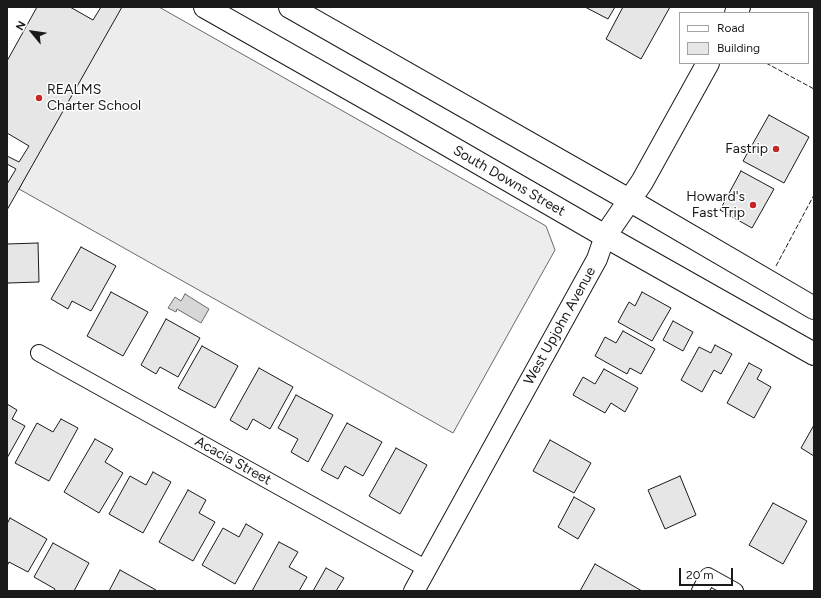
<!DOCTYPE html>
<style>
body{margin:0}
#map{position:relative;width:821px;height:598px;overflow:hidden;background:#fff;font-family:Figtree,sans-serif}
canvas{display:block}
.frame{position:absolute;inset:0;border:8px solid #1a1a1a;pointer-events:none}
.legend{position:absolute;left:679px;top:12px;width:130px;height:52px;box-sizing:border-box;background:#fff;border:1px solid #a3a3a3;margin:0;padding:5px 7px;list-style:none;font-size:12px;color:#1a1a1a}
.legend li{display:flex;align-items:center;gap:8px;height:20px}
.legend b{width:20px;border:1px solid #a3a3a3}
.north{position:absolute;left:12px;top:12px;width:40px;height:40px;-webkit-text-stroke:3px #fff;paint-order:stroke;rotate:299deg;font-size:11px;font-weight:700;line-height:16px;text-align:center;color:#1a1a1a}
.north::after{content:'';display:block;margin:auto;width:14px;height:18px;background:#1a1a1a;clip-path:polygon(50% 0,100% 100%,50% 72%,0 100%)}
.scale{position:absolute;left:679px;top:568px;width:54px;height:18px;box-sizing:border-box;border:2px solid #1a1a1a;border-top:0;padding-left:5px;font-size:12px;line-height:14px;white-space:nowrap;color:#1a1a1a;-webkit-text-stroke:3px #fff;paint-order:stroke}
</style>
<div id="map">
<canvas width="821" height="598"></canvas>
<div class="frame"></div>
<ul class="legend">
<li><b style="height:5px;background:#fff"></b>Road</li>
<li><b style="height:11px;background:#e6e6e6"></b>Building</li>
</ul>
<div class="north">N</div>
<div class="scale">20 m</div>
</div>
<script>
const c = document.querySelector('canvas').getContext('2d');
c.lineJoin = 'round';
function fill(path, color) { c.fillStyle = color; c.fill(path, 'evenodd'); }
const toPath = rows => new Path2D(rows.map(r => 'M' + r).join(''));
function strokePath(path, color, width, dash) { c.strokeStyle = color; c.lineWidth = width; c.lineCap = dash ? 'butt' : 'round'; c.setLineDash(dash || []); c.stroke(path); }
function drawText(font, color, halo, rows, align = 'center') {
  c.font = font + ' Figtree,sans-serif'; c.lineWidth = 3; c.setLineDash([]); c.textBaseline = 'middle'; c.strokeStyle = halo; c.fillStyle = color; for (const [text, x, y, turn = 0] of rows) {
    c.save(); c.translate(x, y); c.rotate((+turn || 0) * Math.PI / 180); c.textAlign = isNaN(turn) ? turn : align; if (halo) c.strokeText(text, 0, 0); c.fillText(text, 0, 0); c.restore();
  }
}
const built = toPath([
 [116,7,159,7,546,226,555,250,453,433,19,189,116,7]
]);
const water = toPath([
 [185,294,209,309,201,323,177,309,176,312,168,308,175,297,181,301,185,294]
]);
const building = toPath([
 [7,7,122,7,7,210,7,7],
 [7,7,37,7,7,61,7,7],
 [70,7,101,7,93,20,70,7],
 [585,7,615,7,608,19,585,7],
 [623,7,670,7,641,59,606,39,623,7],
 [769,115,809,137,784,183,743,161,769,115],
 [7,133,29,146,19,162,7,156,7,133],
 [7,164,16,169,7,184,7,164],
 [741,171,774,189,752,228,720,210,741,171],
 [38,243,39,282,8,283,7,285,7,244,38,243],
 [81,247,116,266,91,311,72,301,68,309,51,299,81,247],
 [111,292,148,312,123,356,87,336,111,292],
 [642,292,671,308,652,341,618,322,629,302,635,306,642,292],
 [166,319,200,338,178,377,160,367,156,374,141,365,166,319],
 [673,321,693,332,683,351,663,340,673,321],
 [623,331,655,349,641,374,630,368,627,374,595,356,605,337,616,343,623,331],
 [715,345,732,354,721,374,714,370,702,392,681,380,699,347,711,353,715,345],
 [202,346,238,366,215,408,178,388,202,346],
 [749,363,762,370,757,379,771,387,754,418,727,403,749,363],
 [259,368,293,387,270,429,253,419,247,430,230,420,259,368],
 [604,369,638,388,625,412,611,403,605,413,573,395,583,377,595,384,604,369],
 [296,395,333,415,308,462,291,452,298,439,278,428,296,395],
 [7,404,17,410,12,419,25,426,7,458,7,404],
 [61,419,78,428,49,481,15,463,37,423,53,432,61,419],
 [347,423,382,442,363,476,345,466,338,479,321,470,347,423],
 [814,425,814,456,801,448,814,425],
 [95,439,113,449,105,462,123,473,99,513,64,492,95,439],
 [550,440,591,463,574,493,533,471,550,440],
 [396,448,427,465,400,514,369,496,396,448],
 [153,472,171,482,143,533,109,514,130,476,146,485,153,472],
 [680,476,696,515,665,529,648,490,680,476],
 [188,490,206,500,199,513,215,522,193,561,159,542,188,490],
 [574,497,595,509,578,539,558,527,574,497],
 [773,503,807,521,783,564,749,545,773,503],
 [10,518,47,539,28,572,9,562,7,566,7,524,10,518],
 [246,524,263,534,235,584,202,565,223,528,239,537,246,524],
 [279,542,298,552,289,567,307,577,299,591,252,591,279,542],
 [53,543,89,563,74,591,54,591,55,589,34,577,53,543],
 [595,564,642,591,580,591,595,564],
 [326,568,344,578,336,591,313,591,326,568],
 [120,570,156,590,155,591,109,591,120,570]
]);
const minor = toPath([
 [39,353,427,569],
 [700,591,708,576,735,591]
]);
const tertiary = toPath([
 [414,591,597,259,605,236]
]);
const secondary = toPath([
 [205,7,406,121,605,236,814,354],
 [290,7,629,200,814,308],
 [736,13,739,7],
 [605,236,642,182,708,63]
]);
const fence = toPath([
 [766,63,814,89],
 [776,266,814,195]
]);
const markers = [
 [39,98,4,"#c62828"],
 [776,149,4,"#c62828"],
 [753,205,4,"#c62828"]
];
const poiNames = [
 ["REALMS",47,90,"left"],
 ["Charter School",47,106,"left"],
 ["Fastrip",768,149],
 ["Howard's",745,197],
 ["Fast Trip",745,213]
];
const streetNames = [
 ["South Downs Street",509,181,30],
 ["West Upjohn Avenue",560,326,-61],
 ["Acacia Street",233,461,29]
];
fill(built, '#ededed');
strokePath(built, '#6a6a6a', 1);
fill(water, '#d7d7d7');
strokePath(water, '#6a6a6a', 1);
fill(building, '#e6e6e6');
strokePath(building, '#1a1a1a', 1);
strokePath(minor, '#1a1a1a', 18);
strokePath(tertiary, '#1a1a1a', 22);
strokePath(secondary, '#1a1a1a', 24);
strokePath(minor, '#fff', 16);
strokePath(tertiary, '#fff', 20);
strokePath(secondary, '#fff', 22);
strokePath(fence, '#1a1a1a', 1, [5, 2]);
for (const [x, y, r, color] of markers) { const dot = new Path2D(); dot.arc(x, y, r, 0, 2 * Math.PI); c.fillStyle = color; c.fill(dot); strokePath(dot, '#fff', 1.5); }
drawText('14px', '#1a1a1a', '#fff', poiNames, 'right');
drawText('14px', '#1a1a1a', '#fff', streetNames);
</script>
